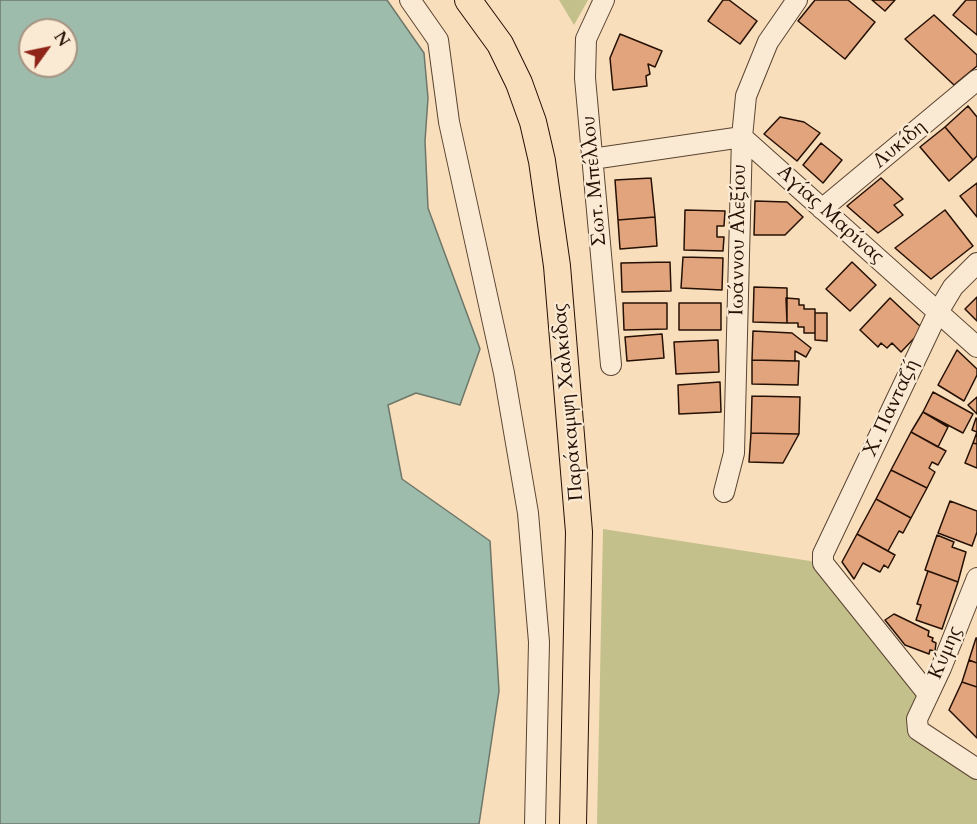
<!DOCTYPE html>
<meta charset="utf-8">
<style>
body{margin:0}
#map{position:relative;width:977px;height:824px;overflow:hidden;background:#f8debb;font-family:Cardo,serif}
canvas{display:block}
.north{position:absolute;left:18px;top:18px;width:60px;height:60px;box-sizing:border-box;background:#faead3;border:2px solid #a59380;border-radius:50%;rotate:57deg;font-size:16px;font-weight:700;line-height:24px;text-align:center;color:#251004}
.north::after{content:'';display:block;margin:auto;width:21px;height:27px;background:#8f2418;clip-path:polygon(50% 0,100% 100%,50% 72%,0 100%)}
</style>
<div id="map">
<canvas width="977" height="824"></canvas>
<div class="north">N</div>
</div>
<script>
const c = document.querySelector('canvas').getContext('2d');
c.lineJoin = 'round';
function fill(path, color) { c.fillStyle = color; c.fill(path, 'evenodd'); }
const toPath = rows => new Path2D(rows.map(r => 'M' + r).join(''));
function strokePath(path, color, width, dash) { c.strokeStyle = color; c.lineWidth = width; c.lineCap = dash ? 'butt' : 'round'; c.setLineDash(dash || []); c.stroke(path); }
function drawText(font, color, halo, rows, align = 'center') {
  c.font = font + ' Cardo,serif'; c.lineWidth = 4.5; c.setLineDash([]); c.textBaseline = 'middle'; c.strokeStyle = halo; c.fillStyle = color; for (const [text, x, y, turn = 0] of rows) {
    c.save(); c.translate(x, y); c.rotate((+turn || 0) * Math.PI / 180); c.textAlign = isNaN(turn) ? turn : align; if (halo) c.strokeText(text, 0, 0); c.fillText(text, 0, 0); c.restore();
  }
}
const green = toPath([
 [559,0,588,0,574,25],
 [603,529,823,563,928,694,917,719,977,769,977,824,597,824]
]);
const water = toPath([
 [0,0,387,0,424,53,428,98,425,141,428,208,480,349,460,405,416,393,388,405,402,479,490,541,499,691,479,824,0,824,0,0],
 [30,30,66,30,66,66,30,66,30,30]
]);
const building = toPath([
 [723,0,729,0,757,21,740,44,708,21,723,0],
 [815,0,848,0,875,22,845,59,798,21,815,0],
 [872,0,895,0,885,11,872,0],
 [966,0,977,0,977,35,953,15,966,0],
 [934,15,977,55,977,66,954,85,905,39,934,15],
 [620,34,662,51,655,67,648,64,650,74,646,76,647,86,613,90,610,58,620,34],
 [968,106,977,117,977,156,973,160,945,127,968,106],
 [780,117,804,122,820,133,797,161,764,134,780,117],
 [945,127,973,160,949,181,920,147,945,127],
 [821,143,842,160,823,183,803,165,821,143],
 [651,178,655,217,618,220,615,180,651,178],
 [881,178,903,199,894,205,903,215,878,233,847,206,881,178],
 [977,183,977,217,960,196,977,183],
 [755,201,787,202,803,217,785,235,754,235,755,201],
 [685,210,725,211,724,226,717,226,717,237,724,237,723,251,684,250,685,210],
 [945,210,973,246,931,279,895,248,945,210],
 [655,217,657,246,620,249,618,220,655,217],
 [683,257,723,258,722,290,681,288,683,257],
 [670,262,671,291,622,292,621,263,670,262],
 [852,262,876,285,850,311,826,289,852,262],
 [754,287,787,288,787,323,753,322,754,287],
 [977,297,977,321,965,309,977,297],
 [786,298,799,299,799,305,804,305,804,309,815,309,815,333,804,333,804,327,798,327,798,323,787,323,786,298],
 [890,298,923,329,901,352,892,343,887,348,881,343,878,347,860,330,890,298],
 [623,303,667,303,667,329,624,330,623,303],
 [679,303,721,303,721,330,679,330,679,303],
 [815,313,827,313,827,341,815,340,815,313],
 [753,331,792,333,811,348,806,357,795,351,795,361,752,360,753,331],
 [662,334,664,358,627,361,625,337,662,334],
 [718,340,719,372,676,374,674,342,718,340],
 [957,350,977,369,977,375,964,401,938,385,957,350],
 [752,360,799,361,798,385,752,384,752,360],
 [720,382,721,412,679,414,678,385,720,382],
 [933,392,973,414,963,433,923,412,933,392],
 [752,396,800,397,799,434,751,433,752,396],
 [977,397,977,414,968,405,977,397],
 [923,412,948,427,938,447,911,432,923,412],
 [976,418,977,419,977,444,973,443,977,432,972,430,976,418],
 [911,432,946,451,938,465,932,462,929,468,935,472,927,488,891,470,911,432],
 [751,433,799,434,783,463,749,462,751,433],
 [973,443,977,444,977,468,965,463,973,443],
 [891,470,927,488,911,518,876,499,891,470],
 [876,499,911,518,903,533,899,531,888,551,857,534,876,499],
 [950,501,977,511,977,532,972,546,938,533,950,501],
 [857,534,895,555,888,568,884,565,880,572,863,563,854,579,842,562,857,534],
 [937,535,954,542,952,547,966,552,958,582,925,570,937,535],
 [928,571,958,582,942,629,916,620,921,605,917,604,928,571],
 [894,614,929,631,928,636,933,638,932,641,936,643,935,651,930,650,929,654,905,645,885,620,894,614],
 [976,638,977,638,977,663,969,660,976,638],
 [969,660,977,663,977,687,962,682,969,660],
 [962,682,977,687,977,738,949,710,962,682]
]);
const minor = toPath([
 [410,0,438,40,449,122,504,373,528,513,539,642,535,824],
 [604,0,586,39,585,78,611,365],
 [592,159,742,137,977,347],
 [822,209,977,80],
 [724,492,734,453,742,137,746,96,768,42,797,0],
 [977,578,941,668,917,719,918,730,977,769],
 [928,694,823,563,823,554,938,312,953,287,977,263]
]);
const major = toPath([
 [468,0,500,44,519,83,533,122,542,161,557,266,579,532,573,824]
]);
const streetNames = [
 ["Λυκίδη",900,145,-40],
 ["Σωτ. Μπέλλου",595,181,-95],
 ["Αγίας Μαρίνας",830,215,42],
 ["Ιωάννου Αλεξίου",739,240,-89],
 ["Παράκαμψη Χαλκίδας",569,402,-95],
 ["Χ. Πανταζή",892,408,-65],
 ["Κύμης",946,653,-67]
];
fill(green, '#c3c08c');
fill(water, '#9ebcac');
strokePath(water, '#6e7769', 1.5);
fill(building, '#e1a47c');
strokePath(building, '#251004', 1.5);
strokePath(minor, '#5a4432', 22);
strokePath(major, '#251004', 28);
strokePath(minor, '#faead3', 20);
strokePath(major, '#f8debb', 26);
drawText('20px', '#251004', '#faead3', streetNames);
</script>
